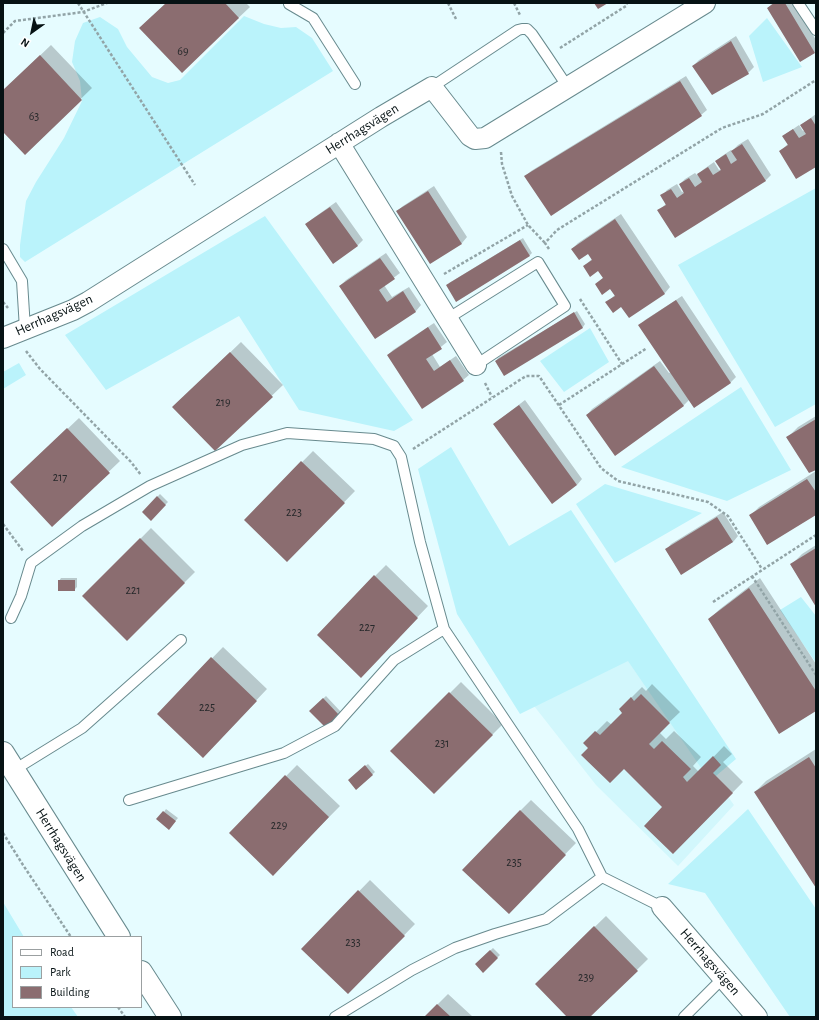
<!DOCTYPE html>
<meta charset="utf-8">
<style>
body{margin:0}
#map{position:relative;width:819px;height:1020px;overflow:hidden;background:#e6fcff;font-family:"Alegreya Sans",sans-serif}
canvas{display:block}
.frame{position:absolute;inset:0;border:4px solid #061214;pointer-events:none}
.legend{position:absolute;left:12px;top:936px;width:130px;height:72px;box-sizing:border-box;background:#fff;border:1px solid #9ba0a1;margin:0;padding:5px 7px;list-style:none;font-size:12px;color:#061214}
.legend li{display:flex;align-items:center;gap:8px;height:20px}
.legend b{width:20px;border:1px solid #9ba0a1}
.north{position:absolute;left:12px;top:12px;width:40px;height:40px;-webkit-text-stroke:3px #fff;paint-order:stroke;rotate:213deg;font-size:11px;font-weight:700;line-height:16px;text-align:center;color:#061214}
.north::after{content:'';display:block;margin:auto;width:14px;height:18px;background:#061214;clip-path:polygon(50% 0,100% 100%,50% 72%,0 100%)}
</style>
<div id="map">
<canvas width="819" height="1020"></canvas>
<div class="frame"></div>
<ul class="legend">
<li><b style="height:5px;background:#fff"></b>Road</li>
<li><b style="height:11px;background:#baf3fb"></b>Park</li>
<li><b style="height:11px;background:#8b6d70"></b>Building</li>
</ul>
<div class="north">N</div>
</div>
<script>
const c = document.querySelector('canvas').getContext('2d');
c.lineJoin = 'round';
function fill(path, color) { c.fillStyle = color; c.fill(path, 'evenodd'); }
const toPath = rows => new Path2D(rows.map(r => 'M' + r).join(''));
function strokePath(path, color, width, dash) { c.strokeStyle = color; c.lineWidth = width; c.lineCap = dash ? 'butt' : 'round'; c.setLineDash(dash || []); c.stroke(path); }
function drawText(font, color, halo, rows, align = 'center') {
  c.font = font + ' "Alegreya Sans",sans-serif'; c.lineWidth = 3.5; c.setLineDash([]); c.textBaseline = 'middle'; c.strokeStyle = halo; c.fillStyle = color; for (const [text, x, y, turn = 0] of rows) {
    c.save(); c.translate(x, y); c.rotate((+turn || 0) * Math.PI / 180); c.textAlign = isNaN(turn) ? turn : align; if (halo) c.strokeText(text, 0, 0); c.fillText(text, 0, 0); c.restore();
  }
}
const built = toPath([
 [614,639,734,805,678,866,596,785,520,688]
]);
const green = toPath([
 [244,16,264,24,281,28,296,27,312,38,333,71,25,262,20,257,20,245,26,201,36,182,64,138,82,101,80,81,72,62,75,41,83,23,100,17,118,29,127,47,152,77,168,83,180,80],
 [767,18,802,67,763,82,749,36],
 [816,188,816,404,775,427,678,265],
 [265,216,413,420,394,431,299,410,239,316,106,390,65,335],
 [590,328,609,362,564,392,540,361],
 [19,363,26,375,3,389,3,372],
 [741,387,791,470,727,501,621,467],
 [451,447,509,546,571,510,736,759,710,781,628,661,520,714,457,614,418,469],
 [605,484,702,513,615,563,576,504],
 [801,597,816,616,816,663,780,610],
 [748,809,816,909,816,1017,790,1017,705,893,668,884],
 [3,902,24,937,13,937,13,1007,71,1007,78,1017,3,1017]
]);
const shadow = toPath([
 [167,3,246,3,250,7,182,71],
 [773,3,793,3,816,40,816,51,815,52,801,61,768,8],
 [736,36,754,67,748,73,693,66,699,60],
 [51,45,92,88,25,153,3,130,3,91],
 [686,76,707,110,701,115,526,176,531,171],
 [816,114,816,166,780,151,788,144,783,136,799,125,803,131,805,130,801,125],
 [748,139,771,175,765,181,658,211,667,203,662,196,667,190,677,184,682,192,684,191,680,184,685,179,695,173,697,175,704,169,714,162,719,170,721,169,716,161,722,156,731,150,732,151,738,145],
 [434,186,467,237,462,243,430,263,397,211,403,206],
 [336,202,363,240,357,246,307,224,312,219],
 [621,214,670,287,665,293,629,317,622,306,607,302,615,295,610,288,596,284,604,277,599,269,584,266,592,259,588,253,572,249,578,243],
 [523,238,532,253,530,255,456,300,449,283],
 [386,253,400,273,384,285,392,297,409,287,421,305,416,311,375,338,340,286,346,280],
 [682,296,736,377,731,382,694,407,689,400,683,406,587,415,592,409,660,361,669,373,671,372,640,326,645,320],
 [577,311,585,324,583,327,505,374,496,361,498,358],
 [434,323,447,342,432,354,440,367,456,356,469,375,463,380,423,407,388,355,393,350],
 [241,342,283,385,215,450,185,396],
 [525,400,582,479,577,485,494,424],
 [816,416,816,468,787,438,798,427],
 [79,418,120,461,52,526,22,472],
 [313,451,355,491,287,561,245,520],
 [816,471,816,513,750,516,759,507],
 [160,494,168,502,151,519,143,512],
 [723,512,738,536,733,542,681,574,666,550,671,544],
 [151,528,195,572,127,640,84,596],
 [816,545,816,605,791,565,802,554],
 [386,565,428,606,372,665,375,576],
 [61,578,77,578,77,587,74,590,59,581],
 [760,578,816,664,816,709,709,619,720,609],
 [223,647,267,689,214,745,158,714],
 [461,682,503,724,434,793,392,751],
 [652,684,680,712,659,732,666,739,674,731,701,757,693,766,699,772,724,746,732,754,723,762,743,782,673,853,664,807,624,767,589,748,585,743,607,721,612,725,624,713,620,709,642,687,646,691],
 [326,696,341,712,326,727,310,711],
 [816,749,816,886,755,792,766,781],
 [368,764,375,772,356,789,349,780],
 [297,765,340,806,273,874,230,833],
 [531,800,576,843,519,902,520,811],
 [166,809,178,818,171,826,164,812],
 [370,880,415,924,348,993,303,949],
 [606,916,648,959,589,1017,568,1017,547,973],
 [493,948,500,955,483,971,476,964],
 [448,994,473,1017,425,1017]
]);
const building = toPath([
 [166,3,225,3,239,18,182,73,139,28],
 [594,3,608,3,598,9],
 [774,3,785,3,815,53,800,62,767,8],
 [731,41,749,74,712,95,692,66],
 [40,55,82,100,25,155,3,132,3,90],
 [680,81,702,116,551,216,524,176],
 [811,118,816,126,816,167,796,179,779,151,788,145,782,136,793,129,799,138,806,134,800,125],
 [742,144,766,181,675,238,657,210,666,205,660,195,671,189,677,198,684,193,679,184,689,178,695,187,702,182,697,174,708,167,713,175,721,170,715,161,726,154,731,164,737,160,731,151],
 [428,191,462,244,430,264,396,211],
 [330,207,358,246,333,264,305,224],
 [615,219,665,294,629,318,621,307,613,313,605,302,615,296,610,289,602,295,595,284,603,278,598,271,590,277,583,266,592,260,588,254,579,260,571,249],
 [520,240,530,256,456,302,446,285],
 [380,258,395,279,379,290,387,302,403,291,416,312,375,339,339,286],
 [676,300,731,383,694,408,638,325],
 [574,312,583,328,504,376,495,361],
 [428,327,442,349,426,359,434,371,450,360,464,381,422,409,387,355],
 [230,352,273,397,215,451,172,407],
 [654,366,684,406,615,456,586,415],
 [519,405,577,485,552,504,493,424],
 [816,419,816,470,809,473,786,437],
 [67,428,110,473,52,527,10,482],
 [301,461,345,503,287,562,244,520],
 [807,479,816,492,816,515,767,545,749,515],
 [157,496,166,505,151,521,142,512],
 [717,517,733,542,681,575,665,549],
 [140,538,185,583,127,641,82,596],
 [816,548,816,607,790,564],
 [374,575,418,618,361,678,317,635],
 [58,580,75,580,75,591,58,591],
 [749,588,816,691,816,711,779,734,708,619],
 [211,657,257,701,203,758,157,714],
 [449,692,493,735,434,794,390,751],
 [641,694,670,723,649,744,654,749,662,741,691,769,683,777,687,782,713,756,721,765,713,773,733,793,673,854,644,826,662,807,624,769,610,783,581,755,588,748,583,743,595,731,600,735,622,713,619,709,631,697,634,701],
 [323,698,339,715,326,728,309,711],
 [809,757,816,768,816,888,754,792],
 [365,765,373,775,356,790,348,780],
 [285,775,329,817,273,876,229,833],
 [520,810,566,855,509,914,462,870],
 [163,811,176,821,169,830,156,819],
 [358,890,405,936,348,994,301,949],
 [594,926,638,971,590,1017,567,1017,535,984],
 [490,950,498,958,483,973,475,964],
 [437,1004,451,1017,424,1017]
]);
const path = toPath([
 [78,3,195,185],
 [448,3,456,19],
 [514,3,520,15],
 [3,33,15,21,83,12,107,3],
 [560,48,626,6,627,3],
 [501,152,502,164,512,196,528,225,545,243],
 [549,249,545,243,557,230,722,128,763,114,816,80],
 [444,274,528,225],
 [580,299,622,364],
 [3,302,8,308],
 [26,351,40,369,131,462,141,475],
 [485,383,492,397],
 [559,405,647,348],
 [413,449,526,376,539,376,601,468,618,481,708,502,728,516,762,569],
 [3,524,23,551],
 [752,576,816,675],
 [713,602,816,535],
 [3,833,23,865,71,937],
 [118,1007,125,1017]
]);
const lane = toPath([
 [798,3,816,30],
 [289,4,313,18,355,84],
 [432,87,518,30,522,29,527,29,532,34,547,56,567,86],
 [3,249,22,281,25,329],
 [447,319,538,262,565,306,476,365],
 [11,618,21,596,31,563,82,526,150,486,242,445,287,433,374,439,394,446,401,457,420,542,444,629,578,829,602,877,546,919,495,934,455,948,412,970,335,1017],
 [14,770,82,728,181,640],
 [129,800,284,753,335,726,394,660,444,629],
 [602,877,662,907],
 [684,1017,723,978]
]);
const street = toPath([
 [339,143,476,365],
 [3,338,73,310,88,302,381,117,432,87,470,136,475,139,485,138,705,3],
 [662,907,757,1017]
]);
const secondary = toPath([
 [3,753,119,937],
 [141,972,170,1017]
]);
const numberNames = [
 ["69",183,51],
 ["63",34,116],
 ["219",223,402],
 ["217",60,477],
 ["223",294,512],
 ["221",133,590],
 ["227",367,627],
 ["225",207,707],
 ["231",442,743],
 ["229",279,825],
 ["235",514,862],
 ["233",353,942],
 ["239",586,977]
];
const streetNames = [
 ["Herrhagsvägen",362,129,-32],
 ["Herrhagsvägen",54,315,-24],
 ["Herrhagsvägen",61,845,58],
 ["Herrhagsvägen",710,962,49]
];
fill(built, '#d2f7fc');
fill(green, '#baf3fb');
fill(shadow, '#0003');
fill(building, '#8b6d70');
strokePath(lane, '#688a8e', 12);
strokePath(street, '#688a8e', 22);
strokePath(secondary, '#688a8e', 24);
strokePath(path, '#92a4a7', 2.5, [3, 2]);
strokePath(lane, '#fff', 10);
strokePath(street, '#fff', 20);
strokePath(secondary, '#fff', 22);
drawText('12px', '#27292b', null, numberNames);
drawText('14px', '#061214', '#fff', streetNames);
</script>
